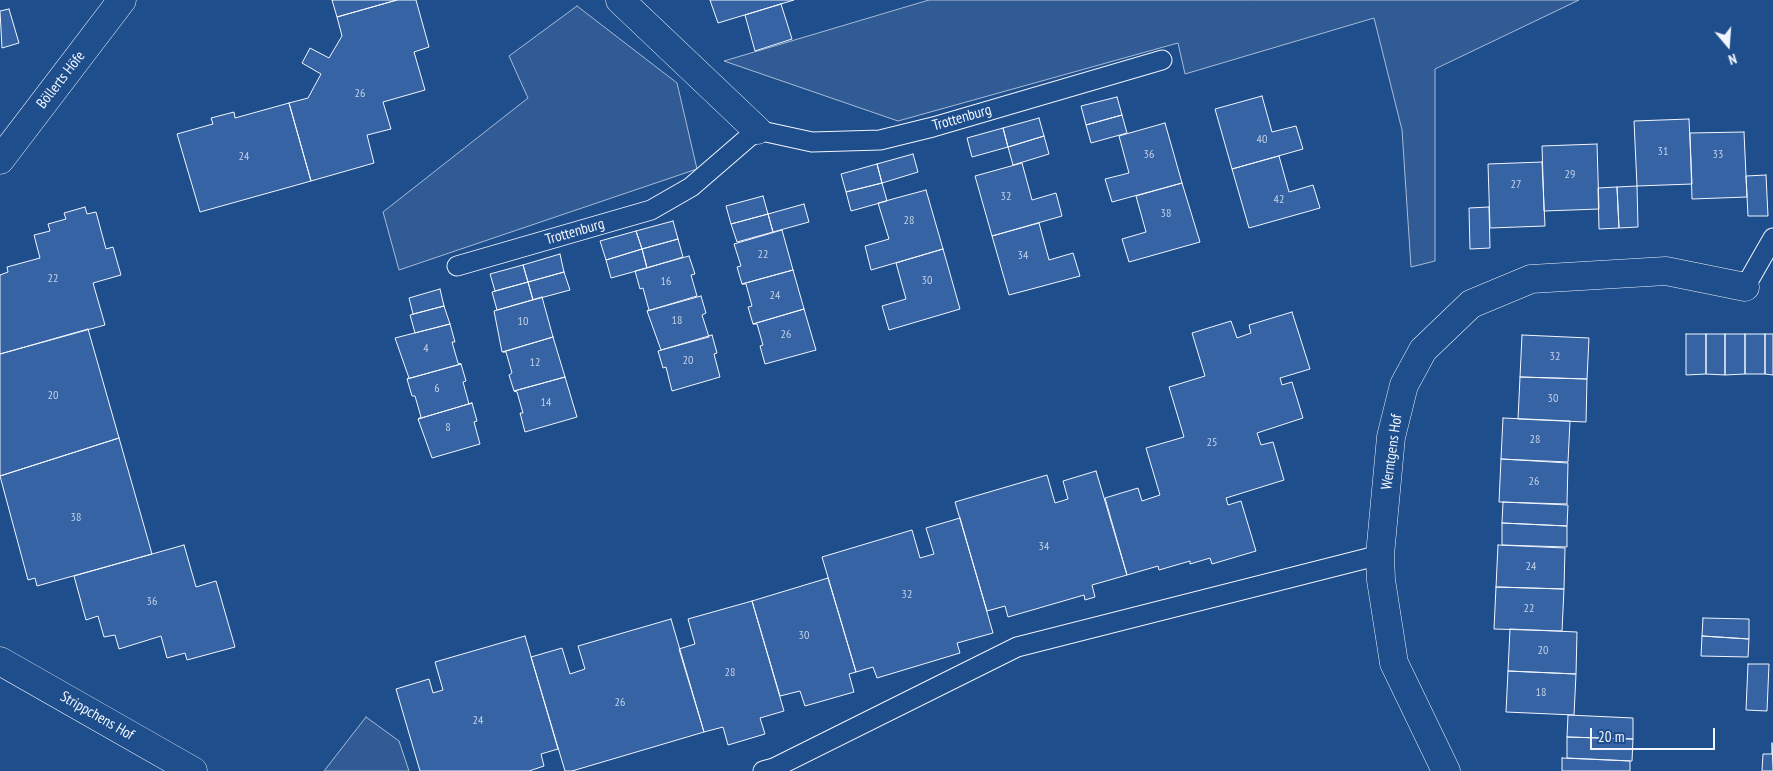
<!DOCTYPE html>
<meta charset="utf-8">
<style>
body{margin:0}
#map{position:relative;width:1773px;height:771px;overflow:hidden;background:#1f4e8c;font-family:"PT Sans Narrow",sans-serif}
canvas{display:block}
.north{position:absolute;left:1703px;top:20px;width:50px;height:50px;-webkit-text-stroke:4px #1f4e8c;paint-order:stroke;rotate:162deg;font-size:14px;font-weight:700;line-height:20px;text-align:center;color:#f2f6ff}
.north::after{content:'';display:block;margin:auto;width:18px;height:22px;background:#f2f6ff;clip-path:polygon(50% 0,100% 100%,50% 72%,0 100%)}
.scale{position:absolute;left:1590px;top:728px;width:125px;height:22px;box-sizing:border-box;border:2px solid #f2f6ff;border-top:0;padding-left:6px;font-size:15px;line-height:18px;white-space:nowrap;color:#f2f6ff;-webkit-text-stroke:4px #1f4e8c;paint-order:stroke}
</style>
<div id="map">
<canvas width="1773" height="771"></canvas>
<div class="north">N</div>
<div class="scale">20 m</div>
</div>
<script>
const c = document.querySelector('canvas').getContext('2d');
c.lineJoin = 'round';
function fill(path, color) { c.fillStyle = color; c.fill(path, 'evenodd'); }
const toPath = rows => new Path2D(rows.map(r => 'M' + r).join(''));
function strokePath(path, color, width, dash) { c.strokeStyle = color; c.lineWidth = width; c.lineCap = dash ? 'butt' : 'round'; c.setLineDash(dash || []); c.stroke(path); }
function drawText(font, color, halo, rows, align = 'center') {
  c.font = font + ' "PT Sans Narrow",sans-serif'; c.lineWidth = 4; c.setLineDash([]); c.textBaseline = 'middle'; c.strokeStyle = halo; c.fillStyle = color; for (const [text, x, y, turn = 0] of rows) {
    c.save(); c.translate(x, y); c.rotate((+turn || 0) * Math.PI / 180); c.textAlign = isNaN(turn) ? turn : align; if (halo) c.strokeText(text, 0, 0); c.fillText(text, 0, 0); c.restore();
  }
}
const built = toPath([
 [929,0,1579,0,1435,69,1435,261,1411,267,1402,130,1374,18,1185,74,1178,43,898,121,724,61,929,0],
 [577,6,677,83,697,169,399,270,383,212,528,98,509,56,577,6],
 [366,717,399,741,409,771,324,771,366,717]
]);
const building = toPath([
 [332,0,397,0,337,17,332,0],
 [397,0,416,0,429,47,414,52,425,90,383,102,391,129,367,135,374,163,311,181,289,103,308,98,321,74,302,63,310,48,329,58,342,36,337,17,397,0],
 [710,0,794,0,718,23,710,0],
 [781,4,792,39,755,51,745,15,781,4],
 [9,9,19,43,2,48,0,11,9,9],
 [1262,96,1272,132,1296,126,1303,149,1232,169,1215,109,1262,96],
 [1117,97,1122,115,1086,125,1081,106,1117,97],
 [289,103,311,181,200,212,177,134,213,124,211,118,234,112,235,118,289,103],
 [1122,115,1127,133,1091,143,1086,125,1122,115],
 [1039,118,1044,136,1008,147,1003,128,1039,118],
 [1689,119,1692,184,1637,186,1634,121,1689,119],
 [1165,123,1182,183,1112,202,1105,179,1129,173,1119,136,1165,123],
 [1003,128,1008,147,972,157,967,138,1003,128],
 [1744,132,1747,197,1692,199,1690,133,1744,132],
 [1044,136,1049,154,1013,165,1008,147,1044,136],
 [1597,144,1599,209,1544,211,1542,146,1597,144],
 [913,154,918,172,882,183,877,164,913,154],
 [1279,156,1289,192,1313,185,1320,208,1249,228,1232,169,1279,156],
 [1542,162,1545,226,1490,228,1488,164,1542,162],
 [1022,163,1032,200,1056,193,1062,216,992,236,975,176,1022,163],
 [877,164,882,183,846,192,841,174,877,164],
 [1766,175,1768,216,1748,216,1746,176,1766,175],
 [882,183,887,201,851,211,846,192,882,183],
 [1182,183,1200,242,1129,262,1122,239,1146,232,1136,196,1182,183],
 [1637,186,1638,227,1619,228,1617,187,1637,186],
 [1617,187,1619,228,1599,229,1598,188,1617,187],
 [926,190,943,249,871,270,865,246,889,239,878,203,926,190],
 [763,196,768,214,731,224,726,206,763,196],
 [804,204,809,222,773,232,768,214,804,204],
 [85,207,87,214,96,212,106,249,113,247,121,275,93,283,105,325,0,354,0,275,8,272,7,267,40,258,34,235,50,231,48,224,66,219,64,213,85,207],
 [1489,207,1490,248,1470,249,1469,208,1489,207],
 [768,214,773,232,737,242,731,224,768,214],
 [673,221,678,239,642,249,636,231,673,221],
 [1039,223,1049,260,1073,253,1080,276,1009,295,992,236,1039,223],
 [782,230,793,270,742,284,737,267,741,266,734,244,782,230],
 [636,231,642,249,606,260,600,241,636,231],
 [678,239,683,257,647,268,642,249,678,239],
 [642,249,647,268,611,278,606,260,642,249],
 [943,249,960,309,889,330,882,306,906,299,896,263,943,249],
 [560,254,564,272,528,282,523,265,560,254],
 [689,256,695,274,691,275,697,296,647,311,649,310,643,288,640,289,635,271,689,256],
 [523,265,528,282,495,291,490,274,523,265],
 [793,270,804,309,753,324,748,307,752,306,746,284,742,284,793,270],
 [564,272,570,290,533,300,528,282,564,272],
 [528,282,533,300,497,310,492,292,528,282],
 [440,289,444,306,413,314,409,298,440,289],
 [701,296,706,313,702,315,709,337,661,350,647,311,701,296],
 [542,297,553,337,502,352,494,311,542,297],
 [444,306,450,324,415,333,410,315,444,306],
 [804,309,816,350,765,364,760,346,763,345,757,324,753,324,804,309],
 [1292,312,1310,369,1280,378,1282,385,1292,382,1303,418,1257,433,1261,445,1273,442,1284,480,1226,498,1228,505,1241,501,1256,551,1212,564,1210,558,1190,564,1190,561,1159,570,1158,566,1127,575,1105,498,1138,488,1142,501,1160,495,1146,448,1184,437,1169,387,1205,376,1192,333,1231,321,1237,338,1251,333,1249,325,1292,312],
 [450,324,455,342,452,342,458,363,461,364,407,379,409,378,395,338,450,324],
 [88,329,119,438,0,476,0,354,88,329],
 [1686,334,1706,334,1706,374,1686,375,1686,334],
 [1706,334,1725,334,1725,375,1706,374,1706,334],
 [1725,334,1745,334,1745,374,1725,375,1725,334],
 [1745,334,1765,334,1765,374,1745,374,1745,334],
 [1765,334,1773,334,1773,375,1765,374,1765,334],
 [712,335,717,353,714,354,720,377,672,391,666,367,663,368,658,351,712,335],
 [1522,335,1589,338,1587,379,1520,377,1522,335],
 [553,337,565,377,514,391,509,375,512,373,506,352,503,352,553,337],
 [461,364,466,381,463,382,469,404,472,403,418,419,421,417,415,396,412,396,407,379,461,364],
 [565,377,577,417,525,432,520,413,523,413,517,392,514,391,565,377],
 [1520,377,1587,379,1586,422,1518,419,1520,377],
 [472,403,477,421,474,422,480,444,432,458,418,419,472,403],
 [1503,418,1570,421,1568,462,1501,459,1503,418],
 [119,438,152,554,37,586,35,578,28,580,0,476,119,438],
 [1501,459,1568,463,1567,504,1499,502,1501,459],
 [1096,471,1127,575,1092,585,1095,597,1085,600,1084,595,1008,617,1005,606,987,611,955,502,1047,475,1055,503,1068,499,1063,481,1096,471],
 [1503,502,1568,505,1567,526,1502,523,1503,502],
 [960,518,993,633,957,643,960,653,877,678,873,667,856,672,822,557,912,530,920,558,934,554,926,528,960,518],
 [1502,523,1567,526,1567,547,1502,545,1502,523],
 [184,545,196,587,216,581,235,647,187,660,185,653,167,658,161,636,119,649,115,635,104,637,98,616,86,620,74,576,184,545],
 [1498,545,1565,548,1564,589,1496,587,1498,545],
 [828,578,856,672,849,674,854,692,805,706,800,691,780,696,752,601,828,578],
 [1496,587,1564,589,1562,631,1494,629,1496,587],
 [752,601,784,711,760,718,765,734,728,745,723,727,704,732,679,649,695,644,688,619,752,601],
 [1703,618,1749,619,1749,639,1702,636,1703,618],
 [671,619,704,732,572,771,565,771,531,657,562,648,570,674,585,669,578,646,671,619],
 [1510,629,1577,632,1576,674,1508,671,1510,629],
 [525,636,558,749,541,754,544,766,529,771,420,771,396,689,429,679,433,693,443,690,435,662,525,636],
 [1702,636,1749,639,1748,657,1701,656,1702,636],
 [1748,664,1769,664,1767,711,1746,710,1748,664],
 [1508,671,1576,674,1574,715,1506,712,1508,671],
 [1568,715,1633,718,1633,739,1567,737,1568,715],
 [1567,737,1633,739,1632,761,1567,758,1567,737],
 [1772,743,1773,771,1762,771,1763,754,1772,754,1772,743],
 [1562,758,1630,761,1630,771,1562,771,1562,758]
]);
const service = toPath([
 [457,266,651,210,691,187,757,130,812,142,880,140,933,127,1162,60],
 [1745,287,1773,238],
 [763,771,774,768,1017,647,1380,555]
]);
const minor = toPath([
 [620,0,757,130],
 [0,160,122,0],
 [0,661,193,771],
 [1446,771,1394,663,1381,580,1380,555,1391,437,1404,385,1423,350,1471,304,1531,279,1666,271,1745,287]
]);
const numberNames = [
 ["26",360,94],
 ["40",1262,140],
 ["31",1663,152],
 ["36",1149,155],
 ["33",1718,155],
 ["24",244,157],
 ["29",1570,175],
 ["27",1516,185],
 ["32",1006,197],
 ["42",1279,200],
 ["38",1166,214],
 ["28",909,221],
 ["22",763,255],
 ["34",1023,256],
 ["22",53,279],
 ["30",927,281],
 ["16",666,282],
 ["24",775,296],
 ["18",677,321],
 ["10",523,322],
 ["26",786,335],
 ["4",426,349],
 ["32",1555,357],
 ["20",688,361],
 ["12",535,363],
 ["6",437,389],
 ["20",53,396],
 ["30",1553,399],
 ["14",546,403],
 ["8",448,428],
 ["28",1535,440],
 ["25",1212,443],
 ["26",1534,482],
 ["38",76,518],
 ["34",1044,547],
 ["24",1531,567],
 ["32",907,595],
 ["36",152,602],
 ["22",1529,609],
 ["30",804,636],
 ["20",1543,651],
 ["28",730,673],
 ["18",1541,693],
 ["26",620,703],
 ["24",478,721]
];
const streetNames = [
 ["Böllerts Höfe",61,80,-52],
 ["Trottenburg",962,118,-16],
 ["Trottenburg",575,232,-16],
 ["Werntgens Hof",1392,452,-82],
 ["Strippchens Hof",97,716,30]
];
fill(built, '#305b95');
strokePath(built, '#a8bbd7', 1);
fill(building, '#3563a3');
strokePath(building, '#f2f6ff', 1);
strokePath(service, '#f2f6ff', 21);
strokePath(minor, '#f2f6ff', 29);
strokePath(service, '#1f4e8c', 19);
strokePath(minor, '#1f4e8c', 28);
drawText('12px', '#c3d1e8', null, numberNames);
drawText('15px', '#f2f6ff', '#1f4e8c', streetNames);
</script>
